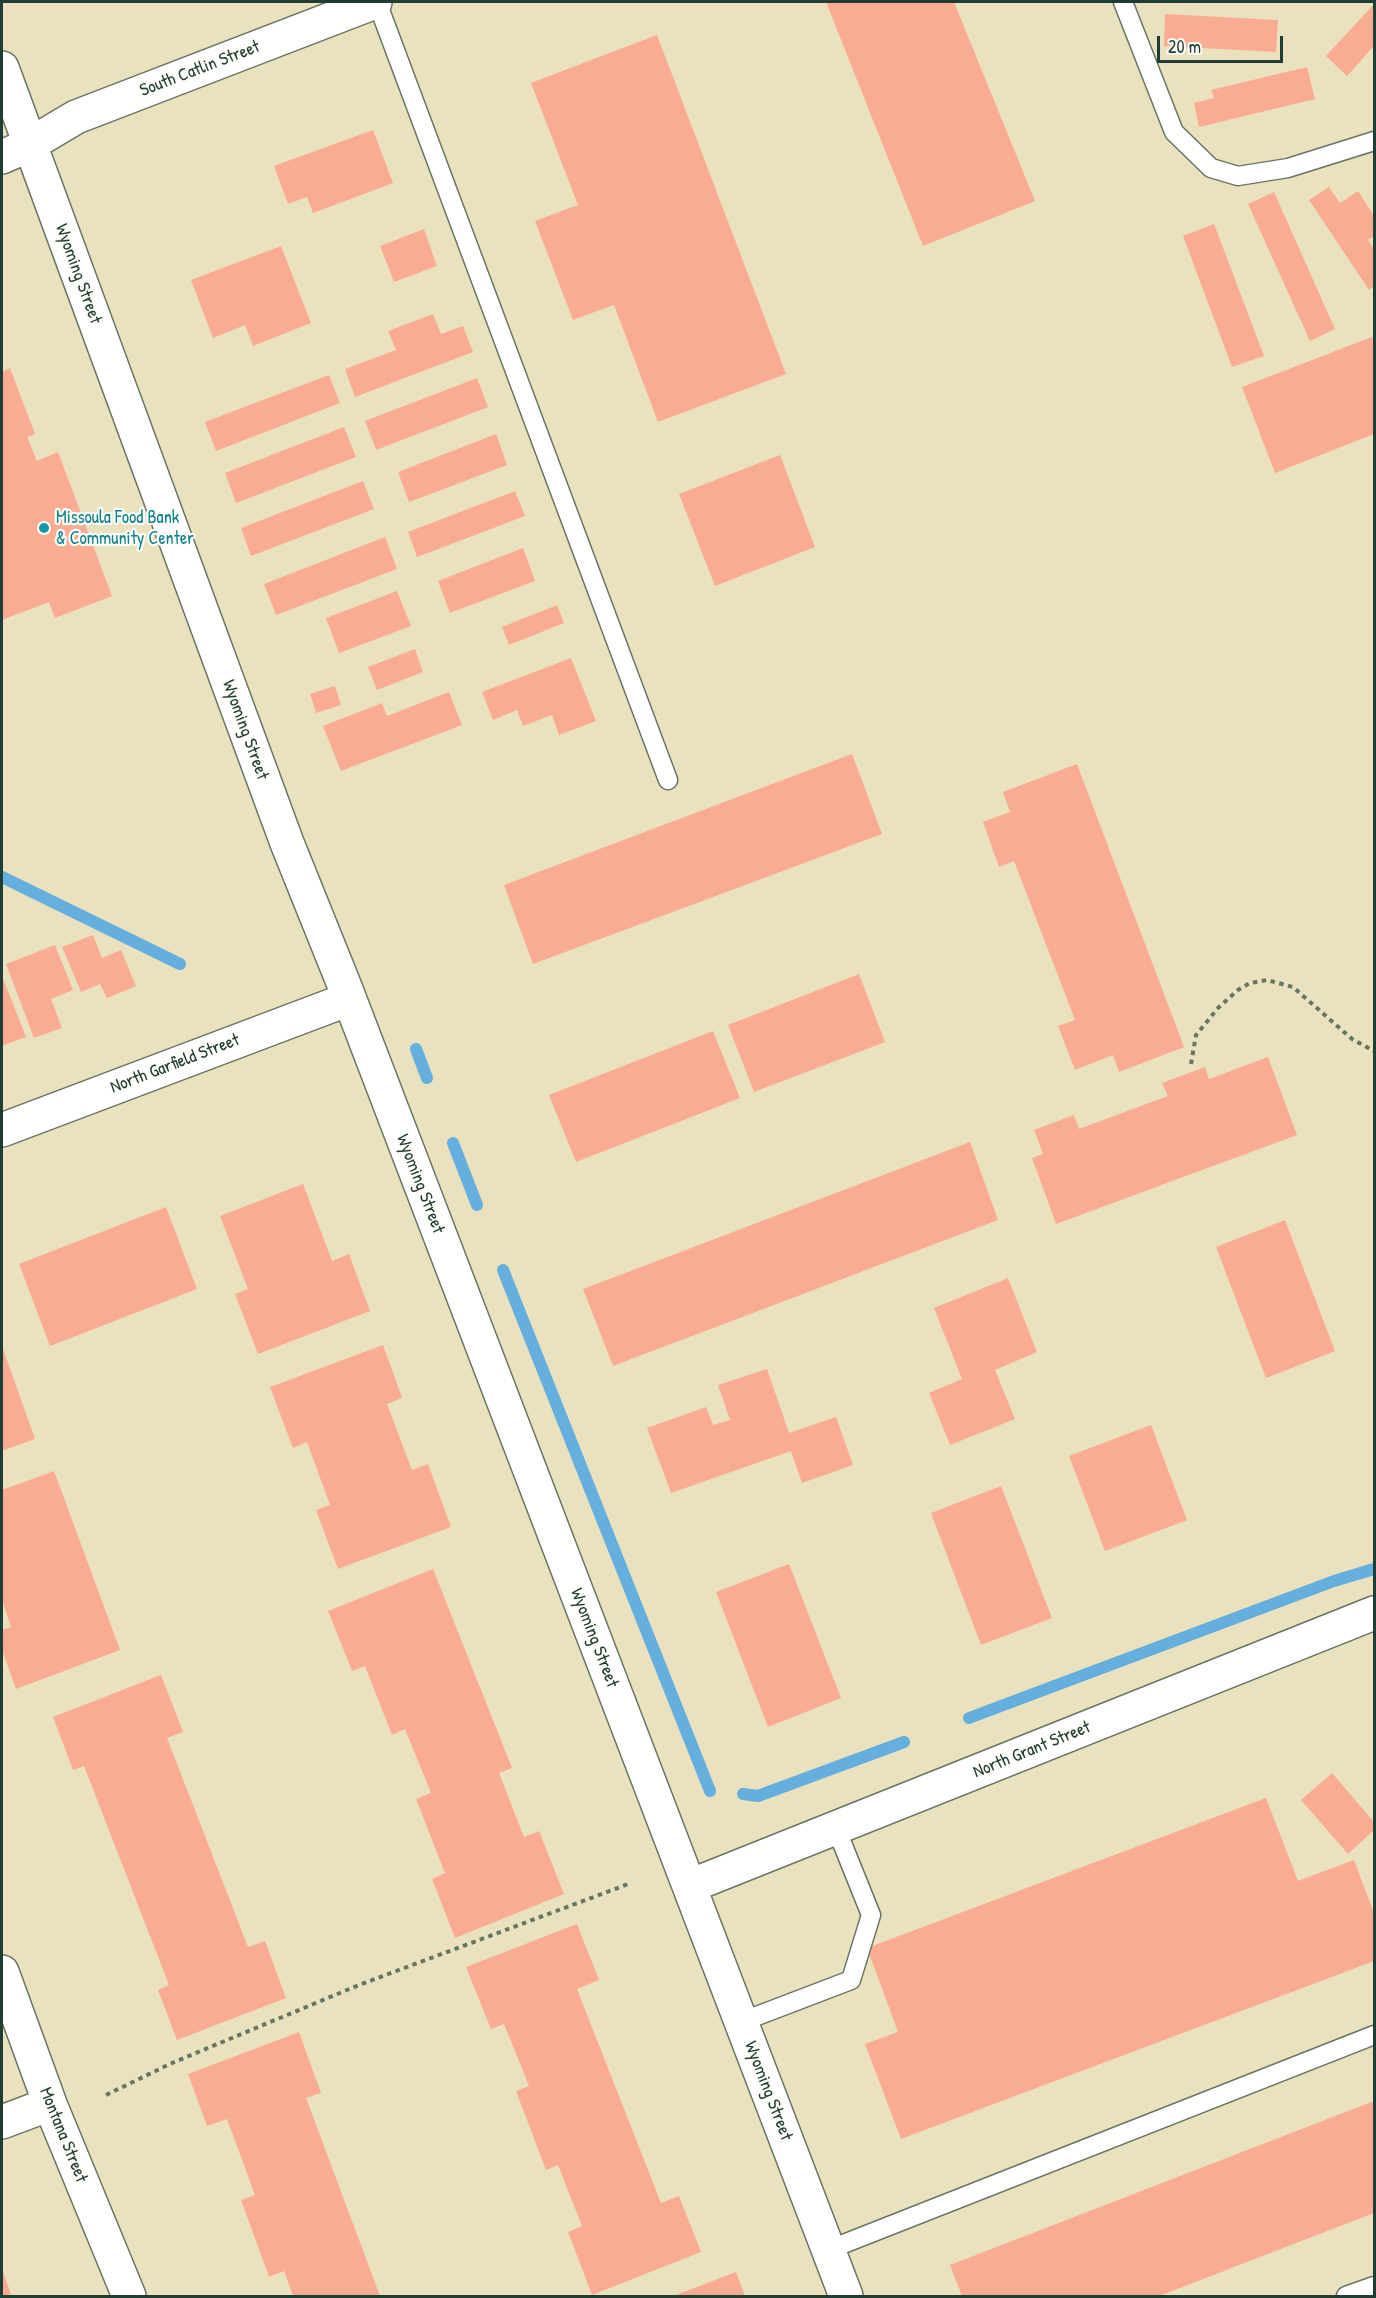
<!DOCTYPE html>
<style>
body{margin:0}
#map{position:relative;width:1376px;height:2298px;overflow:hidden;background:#eae1be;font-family:"Patrick Hand",sans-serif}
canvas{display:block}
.frame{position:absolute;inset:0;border:3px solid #1f3d34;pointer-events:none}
.scale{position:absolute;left:1157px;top:36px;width:126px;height:27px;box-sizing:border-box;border:3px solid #1f3d34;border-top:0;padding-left:8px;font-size:18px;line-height:21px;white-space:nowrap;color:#1f3d34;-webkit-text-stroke:4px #fdfcf7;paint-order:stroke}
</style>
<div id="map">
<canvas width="1376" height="2298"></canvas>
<div class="frame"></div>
<div class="scale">20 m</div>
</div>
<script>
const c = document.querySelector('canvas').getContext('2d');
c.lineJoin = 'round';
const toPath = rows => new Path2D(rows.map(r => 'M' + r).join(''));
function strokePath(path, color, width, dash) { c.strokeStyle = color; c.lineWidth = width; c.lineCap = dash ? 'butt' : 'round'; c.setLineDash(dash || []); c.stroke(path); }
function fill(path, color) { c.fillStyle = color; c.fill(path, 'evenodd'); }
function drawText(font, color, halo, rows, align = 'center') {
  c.font = font + ' "Patrick Hand",sans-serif'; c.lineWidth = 4.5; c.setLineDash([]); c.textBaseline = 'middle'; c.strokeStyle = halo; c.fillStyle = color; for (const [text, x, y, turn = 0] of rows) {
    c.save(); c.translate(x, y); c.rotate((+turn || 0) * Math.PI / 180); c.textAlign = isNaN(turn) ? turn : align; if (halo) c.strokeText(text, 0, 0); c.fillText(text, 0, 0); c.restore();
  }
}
const stream = toPath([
 [2,877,180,964],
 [416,1049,427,1078],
 [453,1143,477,1205],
 [503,1270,710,1791],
 [969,1718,1334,1581,1374,1569],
 [743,1794,758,1796,904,1742]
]);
const building = toPath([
 [826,2,954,2,1035,201,923,246],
 [1374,4,1374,46,1347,76,1326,56],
 [1165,14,1278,20,1276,52,1164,46],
 [657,35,786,374,658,422,614,305,573,320,535,221,578,205,531,83],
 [1307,67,1315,99,1199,127,1194,103,1214,98,1211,90],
 [373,130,393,183,313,213,307,197,288,204,274,166],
 [1329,187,1340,203,1358,191,1374,216,1374,236,1368,240,1374,249,1374,286,1369,290,1309,200],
 [1274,192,1335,329,1310,341,1248,204],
 [1214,224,1264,356,1232,367,1183,236],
 [424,229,437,266,394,282,380,246],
 [281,246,311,323,253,346,245,325,213,338,191,280],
 [433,314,441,334,463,326,473,352,355,397,345,369,396,350,388,331],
 [1372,337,1374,343,1374,434,1275,473,1242,387],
 [10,368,35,434,27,437,37,461,58,452,112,596,55,618,49,602,2,620,2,372],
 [329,375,340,403,216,451,205,422],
 [477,378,488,407,376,450,365,421],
 [344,427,356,457,236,503,225,473],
 [496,434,507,465,409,502,398,472],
 [780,455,815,547,715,586,679,494],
 [363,481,374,509,251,556,241,528],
 [515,491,525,516,417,557,408,532],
 [385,537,397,569,276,615,264,584],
 [523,548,535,581,450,613,438,581],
 [397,591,411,626,339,653,326,618],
 [557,605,564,623,509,645,502,627],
 [415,649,423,672,377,690,368,667],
 [571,658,596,721,559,735,552,715,523,726,517,710,493,720,482,692],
 [335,686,341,705,316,713,310,694],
 [449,692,462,725,341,771,323,726,382,703,387,716],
 [852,754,882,834,533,964,504,885],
 [1077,764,1184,1047,1119,1072,1113,1055,1075,1070,1058,1026,1075,1020,1014,861,999,867,983,822,1010,812,1003,792],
 [93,935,102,958,121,950,136,986,107,998,100,984,81,992,62,947],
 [55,945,73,990,51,999,62,1028,34,1038,6,964],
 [859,974,885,1042,754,1092,728,1025],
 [2,976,26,1037,2,1046],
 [713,1031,740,1098,576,1162,549,1095],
 [1268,1057,1297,1135,1056,1224,1032,1158,1043,1154,1034,1130,1074,1115,1079,1129,1168,1096,1162,1083,1205,1067,1209,1079],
 [970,1142,998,1220,613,1366,583,1289],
 [303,1184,332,1261,349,1254,370,1311,258,1354,235,1294,248,1289,220,1216],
 [166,1207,197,1289,50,1346,19,1264],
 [1285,1220,1335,1351,1266,1378,1216,1247],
 [1008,1278,1037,1352,995,1370,1015,1419,950,1445,929,1393,962,1379,934,1308],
 [383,1345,402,1398,387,1404,412,1470,428,1464,451,1527,338,1569,316,1510,330,1505,307,1442,293,1448,270,1387],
 [2,1346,35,1439,2,1451],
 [767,1369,789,1433,836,1417,853,1465,802,1483,791,1451,671,1493,647,1428,706,1407,713,1425,730,1420,718,1385],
 [1151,1425,1187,1520,1105,1551,1069,1456],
 [54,1471,120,1650,16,1689,2,1650,2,1630,11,1627,2,1600,2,1490],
 [1001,1486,1052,1618,981,1645,931,1513],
 [789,1564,841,1698,768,1727,716,1592],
 [433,1569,512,1768,499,1773,524,1837,539,1831,564,1894,455,1938,432,1879,445,1873,416,1799,431,1793,405,1729,392,1735,365,1666,352,1671,328,1611],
 [161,1675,183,1732,167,1738,248,1947,265,1941,286,1998,177,2040,158,1990,169,1985,84,1766,73,1770,53,1717],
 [1332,1773,1374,1822,1374,1830,1348,1854,1301,1800],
 [1266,1798,1298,1881,1354,1860,1374,1913,1374,1961,901,2139,865,2044,898,2032,867,1948],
 [577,1924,599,1980,577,1989,661,2203,679,2196,701,2252,592,2295,568,2232,582,2226,558,2165,546,2170,516,2091,529,2086,504,2024,491,2029,466,1967],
 [299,2032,321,2093,306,2098,380,2296,293,2296,284,2271,269,2277,241,2200,255,2195,227,2119,207,2126,188,2074],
 [1374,2101,1374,2213,1159,2296,962,2296,950,2265],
 [2,2269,11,2294,4,2296,2,2296],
 [736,2272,745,2296,673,2296]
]);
const path = toPath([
 [1191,1064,1196,1035,1218,1008,1238,990,1250,983,1267,980,1293,987,1352,1039,1374,1051],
 [106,2095,172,2063,359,1985,631,1883]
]);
const service = toPath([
 [377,2,668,780],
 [1123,2,1174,132,1211,168,1238,176,1288,168,1374,141],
 [741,2022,851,1980,871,1915,836,1828],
 [828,2250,1374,2035],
 [1346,2296,1374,2286]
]);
const minor = toPath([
 [2,68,287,843,345,987,846,2296],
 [2,157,29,145,76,117,375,2],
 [2,1130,349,999],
 [690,1886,1374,1613],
 [2,1972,50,2104,129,2296],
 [2,2122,50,2104]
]);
const markers = [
 [44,528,6,"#0f9aa8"]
];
const streetNames = [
 ["South Catlin Street",200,69,-21],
 ["Wyoming Street",78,274,70],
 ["Wyoming Street",245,730,70],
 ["North Garfield Street",175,1064,-21],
 ["Wyoming Street",420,1184,69],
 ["Wyoming Street",594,1638,69],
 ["North Grant Street",1032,1750,-22],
 ["Wyoming Street",768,2091,69],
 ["Montana Street",63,2135,68]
];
const cultureNames = [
 ["Missoula Food Bank",56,518],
 ["& Community Center",56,539]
];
strokePath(stream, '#64afdd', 12);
fill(building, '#f9ac92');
strokePath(service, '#667664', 21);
strokePath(minor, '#667664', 36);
strokePath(path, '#667664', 4, [4.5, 4.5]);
strokePath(service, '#fff', 18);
strokePath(minor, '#fff', 33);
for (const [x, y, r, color] of markers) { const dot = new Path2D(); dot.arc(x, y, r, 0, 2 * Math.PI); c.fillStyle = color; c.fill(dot); strokePath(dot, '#fdfcf7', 2); }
drawText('18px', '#1f3d34', '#fdfcf7', streetNames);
drawText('18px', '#0d838f', '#fdfcf7', cultureNames, 'left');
</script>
